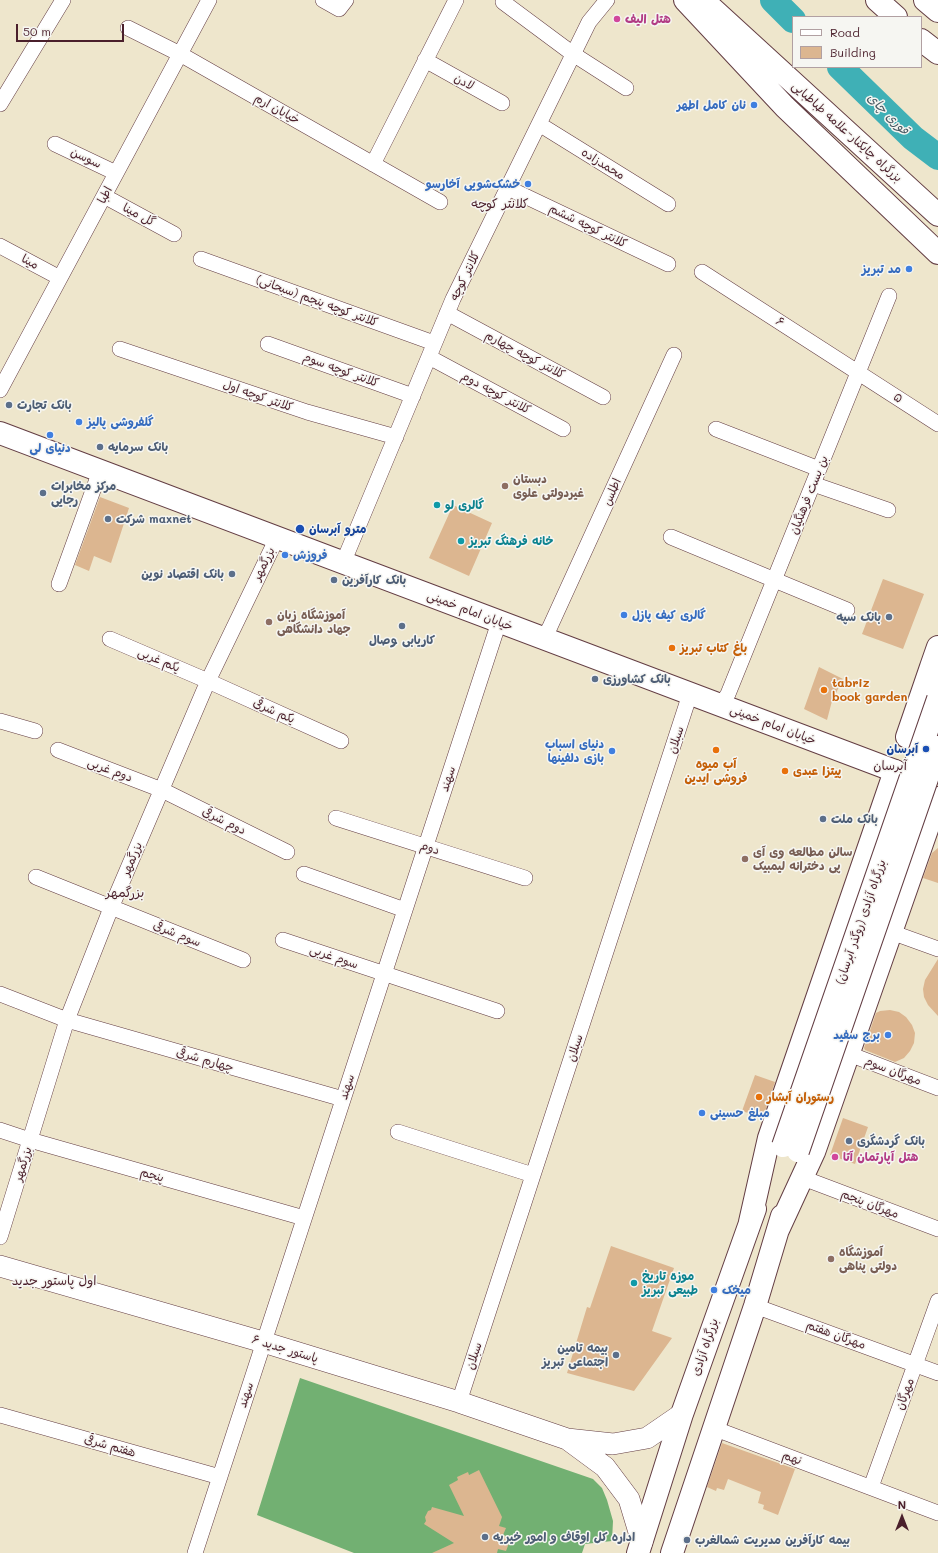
<!DOCTYPE html>
<meta charset="utf-8">
<style>
body{margin:0}
#map{position:relative;width:938px;height:1553px;overflow:hidden;background:#eee6cc;font-family:Mali,sans-serif}
canvas{display:block}
.legend{position:absolute;left:792px;top:16px;width:130px;height:52px;box-sizing:border-box;background:#f6f6f2;border:1px solid #b1a0a2;margin:0;padding:5px 7px;list-style:none;font-size:12px;color:#4a1f2b}
.legend li{display:flex;align-items:center;gap:8px;height:20px}
.legend b{width:20px;border:1px solid #b1a0a2}
.north{position:absolute;left:882px;top:1497px;width:40px;height:40px;-webkit-text-stroke:3px #f6f6f2;paint-order:stroke;rotate:0deg;font-size:11px;font-weight:700;line-height:16px;text-align:center;color:#4a1f2b}
.north::after{content:'';display:block;margin:auto;width:14px;height:18px;background:#4a1f2b;clip-path:polygon(50% 0,100% 100%,50% 72%,0 100%)}
.scale{position:absolute;left:16px;top:24px;width:108px;height:18px;box-sizing:border-box;border:2px solid #4a1f2b;border-top:0;padding-left:5px;font-size:12px;line-height:14px;white-space:nowrap;color:#4a1f2b;-webkit-text-stroke:3px #f6f6f2;paint-order:stroke}
</style>
<div id="map">
<canvas width="938" height="1553"></canvas>
<ul class="legend">
<li><b style="height:5px;background:#fff"></b>Road</li>
<li><b style="height:11px;background:#dcb690"></b>Building</li>
</ul>
<div class="north">N</div>
<div class="scale">50 m</div>
</div>
<script>
const c = document.querySelector('canvas').getContext('2d');
c.lineJoin = 'round';
function fill(path, color) { c.fillStyle = color; c.fill(path, 'evenodd'); }
const toPath = rows => new Path2D(rows.map(r => 'M' + r).join(''));
function strokePath(path, color, width, dash) { c.strokeStyle = color; c.lineWidth = width; c.lineCap = dash ? 'butt' : 'round'; c.setLineDash(dash || []); c.stroke(path); }
function drawText(font, color, halo, rows, align = 'center') {
  c.font = font + ' Mali,"Playpen Sans Arabic",sans-serif'; c.lineWidth = 3; c.setLineDash([]); c.textBaseline = 'middle'; c.strokeStyle = halo; c.fillStyle = color; for (const [text, x, y, turn = 0] of rows) {
    c.save(); c.translate(x, y); c.rotate((+turn || 0) * Math.PI / 180); c.textAlign = isNaN(turn) ? turn : align; if (halo) c.strokeText(text, 0, 0); c.fillText(text, 0, 0); c.restore();
  }
}
const forest = toPath([
 [300,1378,593,1479,602,1488,607,1500,613,1521,612,1541,585,1544,582,1553,354,1553,257,1515]
]);
const river = toPath([
 [773,0,793,20],
 [840,67,913,138,938,157]
]);
const building = toPath([
 [100,497,129,508,111,563,94,556,89,571,75,565],
 [453,505,492,523,469,576,429,558],
 [883,579,924,594,903,649,862,634],
 [819,667,843,679,832,701,827,720,804,709],
 [938,848,938,883,923,878,932,853],
 [938,959,938,1016,928,1005,924,997,923,989,925,980],
 [890,1010,899,1012,906,1017,912,1025,915,1033,914,1043,910,1051,904,1058,895,1062,865,1050,864,1048,876,1013,880,1011],
 [755,1075,775,1082,763,1118,742,1111],
 [843,1118,868,1127,855,1164,830,1155],
 [611,1246,674,1268,652,1331,672,1338,634,1391,567,1373,587,1307,590,1308],
 [722,1443,795,1469,778,1515,763,1509,764,1505,758,1503,761,1492,728,1479,724,1490,717,1488,716,1491,707,1487],
 [479,1470,502,1517,499,1526,506,1528,503,1535,511,1538,506,1551,498,1549,497,1553,432,1553,454,1543,424,1524,426,1521,425,1517,428,1511,431,1510,432,1507,464,1516,449,1485,458,1480,457,1477,468,1472,469,1475]
]);
const minor = toPath([
 [323,0,339,9,346,0],
 [503,2,573,54,626,88],
 [128,28,180,54,440,202],
 [425,60,502,103],
 [0,104,63,0],
 [539,124,668,204],
 [55,144,116,173],
 [373,164,456,0],
 [508,188,668,264],
 [104,196,174,234],
 [0,246,60,278],
 [201,259,434,343],
 [702,272,938,424],
 [447,313,603,397],
 [268,344,413,396],
 [120,349,307,412,396,437],
 [429,357,563,429],
 [0,390,209,0],
 [716,429,819,469],
 [813,484,888,510],
 [671,537,847,610],
 [343,563,453,299,589,22,607,0],
 [59,584,100,471],
 [543,638,549,629,674,355],
 [110,639,208,681,341,741],
 [721,705,728,694,889,296],
 [0,721,35,731],
 [58,750,162,790,287,852],
 [336,818,525,878],
 [304,874,405,910],
 [36,877,243,960],
 [891,932,938,949],
 [283,940,497,1011],
 [0,994,67,1020,343,1099],
 [849,1054,938,1088],
 [0,1130,30,1140,304,1218],
 [398,1132,533,1175],
 [803,1178,938,1229],
 [0,1237,67,1020,111,908,208,681,277,538],
 [755,1306,938,1373],
 [459,1402,690,694],
 [0,1415,220,1477],
 [713,1428,938,1513],
 [871,1487,938,1301],
 [195,1553,499,622]
]);
const secondary = toPath([
 [0,1266,263,1342,459,1402,567,1439,613,1444,647,1438,682,1414],
 [567,1439,605,1467,629,1499,642,1542]
]);
const primary = toPath([
 [0,433,895,771,911,779]
]);
const trunk = toPath([
 [685,0,785,107,938,253],
 [703,0,938,215],
 [877,0,896,17],
 [925,0,938,11],
 [921,40,938,53],
 [931,667,907,737,938,748],
 [931,682,931,667,938,647],
 [750,1222,769,1138,895,771],
 [778,1230,814,1152,938,798],
 [638,1553,682,1414,755,1209],
 [672,1553,755,1306,782,1216]
]);
const trunkBridge = toPath([
 [783,1146,938,699],
 [798,1151,938,747]
]);
const markers = [
 [617,19,4,"#d1479c"],
 [754,105,4,"#3f7fe0"],
 [528,184,4,"#3f7fe0"],
 [909,269,4,"#3f7fe0"],
 [9,405,4,"#5c6f8a"],
 [79,422,4,"#3f7fe0"],
 [50,435,4,"#3f7fe0"],
 [100,447,4,"#5c6f8a"],
 [505,486,4,"#8d6e63"],
 [43,493,4,"#5c6f8a"],
 [437,505,4,"#0f9aa8"],
 [108,519,4,"#5c6f8a"],
 [300,529,5,"#1a4fb4"],
 [461,541,4,"#0f9aa8"],
 [285,555,4,"#3f7fe0"],
 [232,574,4,"#5c6f8a"],
 [334,580,4,"#5c6f8a"],
 [624,615,4,"#3f7fe0"],
 [889,617,4,"#5c6f8a"],
 [269,622,4,"#8d6e63"],
 [402,626,4,"#5c6f8a"],
 [672,648,4,"#e8710a"],
 [595,679,4,"#5c6f8a"],
 [824,690,4,"#e8710a"],
 [926,749,4,"#1a4fb4"],
 [716,750,4,"#e8710a"],
 [612,751,4,"#3f7fe0"],
 [785,771,4,"#e8710a"],
 [823,819,4,"#5c6f8a"],
 [745,859,4,"#8d6e63"],
 [888,1035,4,"#3f7fe0"],
 [759,1097,4,"#e8710a"],
 [702,1113,4,"#3f7fe0"],
 [849,1141,4,"#5c6f8a"],
 [835,1157,4,"#d1479c"],
 [831,1259,4,"#8d6e63"],
 [634,1283,4,"#0f9aa8"],
 [714,1290,4,"#3f7fe0"],
 [616,1355,4,"#5c6f8a"],
 [485,1537,4,"#5c6f8a"],
 [687,1540,4,"#5c6f8a"]
];
const hotelNames = [
 ["هتل الیف",625,19],
 ["هتل آپارتمان آتا",843,1157]
];
const streetNames = [
 ["لادن",464,82,29],
 ["خیابان ارم",277,109,29],
 ["بزرگراه چایکنار-علامه طباطبایی",847,132,42],
 ["سوسن",86,158,25],
 ["محمدزاده",603,164,32],
 ["اطبا",105,195,-62],
 ["گل مینا",139,215,28],
 ["کلانتر کوچه ششم",588,226,26],
 ["مینا",30,262,29],
 ["کلانتر کوچه",465,276,-64],
 ["کلانتر کوچه پنجم (سبحانی)",317,301,20],
 ["۶",780,322,33],
 ["کلانتر کوچه چهارم",525,355,28],
 ["کلانتر کوچه سوم",341,370,20],
 ["کلانتر کوچه دوم",496,393,28],
 ["کلانتر کوچه اول",258,396,19],
 ["۵",898,398,33],
 ["اطلس",612,492,-66],
 ["بن بست فرهنگیان",809,495,-68],
 ["بزرگمهر",264,564,-64],
 ["خیابان امام خمینی",470,611,21],
 ["یکم غربی",159,660,23],
 ["یکم شرقی",274,711,24],
 ["خیابان امام خمینی",773,725,21],
 ["سبلان",676,740,-72],
 ["دوم غربی",110,770,21],
 ["سهند",448,779,-72],
 ["دوم شرقی",224,821,26],
 ["دوم",430,848,18],
 ["بزرگمهر",132,859,-67],
 ["بزرگراه آزادی (روگذر آبرسان)",861,922,-71],
 ["سوم شرقی",177,934,22],
 ["سوم غربی",334,957,19],
 ["سبلان",575,1048,-72],
 ["چهارم شرقی",205,1060,16],
 ["مهرگان سوم",893,1071,21],
 ["سهند",347,1087,-72],
 ["بزرگمهر",23,1164,-73],
 ["پنجم",152,1175,16],
 ["مهرگان پنجم",870,1204,21],
 ["مهرگان هفتم",836,1335,20],
 ["بزرگراه آزادی",705,1347,-71],
 ["پاستور جدید ۶",285,1349,17],
 ["سبلان",474,1356,-72],
 ["مهرگان",905,1394,-70],
 ["سهند",246,1395,-72],
 ["هفتم شرقی",110,1446,16],
 ["نهم",792,1458,20]
];
const shopNames = [
 ["نان کامل اطهر",746,105],
 ["خشک‌شویی آخارسو",520,184],
 ["مد تبریز",901,269],
 ["گلفروشی پالیز",87,422,"left"],
 ["دنیای لی",50,448,"center"],
 ["فروزش",293,555,"left"],
 ["گالری کیف پازل",632,615,"left"],
 ["دنیای اسباب",604,744],
 ["بازی دلفینها",604,758],
 ["برج سفید",880,1035],
 ["مبلغ حسینی",710,1113,"left"],
 ["میخک",722,1290,"left"]
];
const serviceNames = [
 ["بانک تجارت",17,405],
 ["بانک سرمایه",108,447],
 ["مرکز مخابرات",51,486],
 ["رجایی",51,500],
 ["شرکت maxnet",116,519],
 ["بانک اقتصاد نوین",224,574,"right"],
 ["بانک کارآفرین",342,580],
 ["بانک سپه",881,617,"right"],
 ["کاریابی وصال",402,640,"center"],
 ["بانک کشاورزی",603,679],
 ["بانک ملت",831,819],
 ["بانک گردشگری",857,1141],
 ["بیمه تامین",608,1348,"right"],
 ["اجتماعی تبریز",608,1362,"right"],
 ["اداره کل اوقاف و امور خیریه",493,1537],
 ["بیمه کارآفرین مدیریت شمالغرب",695,1540]
];
const educationNames = [
 ["دبستان",513,479],
 ["غیردولتی علوی",513,493],
 ["آموزشگاه زبان",277,615],
 ["جهاد دانشگاهی",277,629],
 ["سالن مطالعه وی آی",753,852],
 ["پی دخترانه لیمبیک",753,866],
 ["آموزشگاه",839,1252],
 ["دولتی پناهی",839,1266]
];
const cultureNames = [
 ["گالری لو",445,505],
 ["خانه فرهنگ تبریز",469,541],
 ["موزه تاریخ",642,1276],
 ["طبیعی تبریز",642,1290]
];
const transitNames = [
 ["مترو آبرسان",309,529],
 ["آبرسان",918,749,"right"]
];
const foodNames = [
 ["باغ کتاب تبریز",680,648],
 ["tabriz",832,683],
 ["book garden",832,697],
 ["آب میوه",716,764,"center"],
 ["فروشی ایدین",716,778,"center"],
 ["پیتزا عبدی",793,771],
 ["رستوران آبشار",767,1097]
];
const waterNames = [
 ["قوری چای",888,114,45]
];
const neighbourhoodNames = [
 ["کلانتر کوچه",500,204],
 ["آبرسان",890,766],
 ["بزرگمهر",125,893],
 ["اول پاستور جدید",54,1281]
];
fill(forest, '#72b072');
strokePath(river, '#3fb0b6', 26);
fill(building, '#dcb690');
strokePath(minor, '#633d43', 16);
strokePath(secondary, '#633d43', 22);
strokePath(primary, '#633d43', 24);
strokePath(trunk, '#633d43', 24);
strokePath(minor, '#fff', 15);
strokePath(secondary, '#fff', 21);
strokePath(primary, '#fff', 22);
strokePath(trunk, '#fff', 22);
strokePath(trunkBridge, '#633d43', 24, []);
strokePath(trunkBridge, '#fff', 22);
for (const [x, y, r, color] of markers) { const dot = new Path2D(); dot.arc(x, y, r, 0, 2 * Math.PI); c.fillStyle = color; c.fill(dot); strokePath(dot, '#f6f6f2', 1.5); }
drawText('bold 12px', '#b23c85', '#f6f6f2', hotelNames, 'left');
drawText('12px', '#4a1f2b', '#f6f6f2', streetNames);
drawText('bold 12px', '#366cbe', '#f6f6f2', shopNames, 'right');
drawText('bold 12px', '#4e5e75', '#f6f6f2', serviceNames, 'left');
drawText('bold 12px', '#785e54', '#f6f6f2', educationNames, 'left');
drawText('bold 12px', '#0d838f', '#f6f6f2', cultureNames, 'left');
drawText('bold 12px', '#164399', '#f6f6f2', transitNames, 'left');
drawText('bold 12px', '#c56008', '#f6f6f2', foodNames, 'left');
drawText('italic 13px', '#465963', '#f6f6f2', waterNames);
drawText('13px', '#4a1f2b', '#f6f6f2', neighbourhoodNames);
</script>
